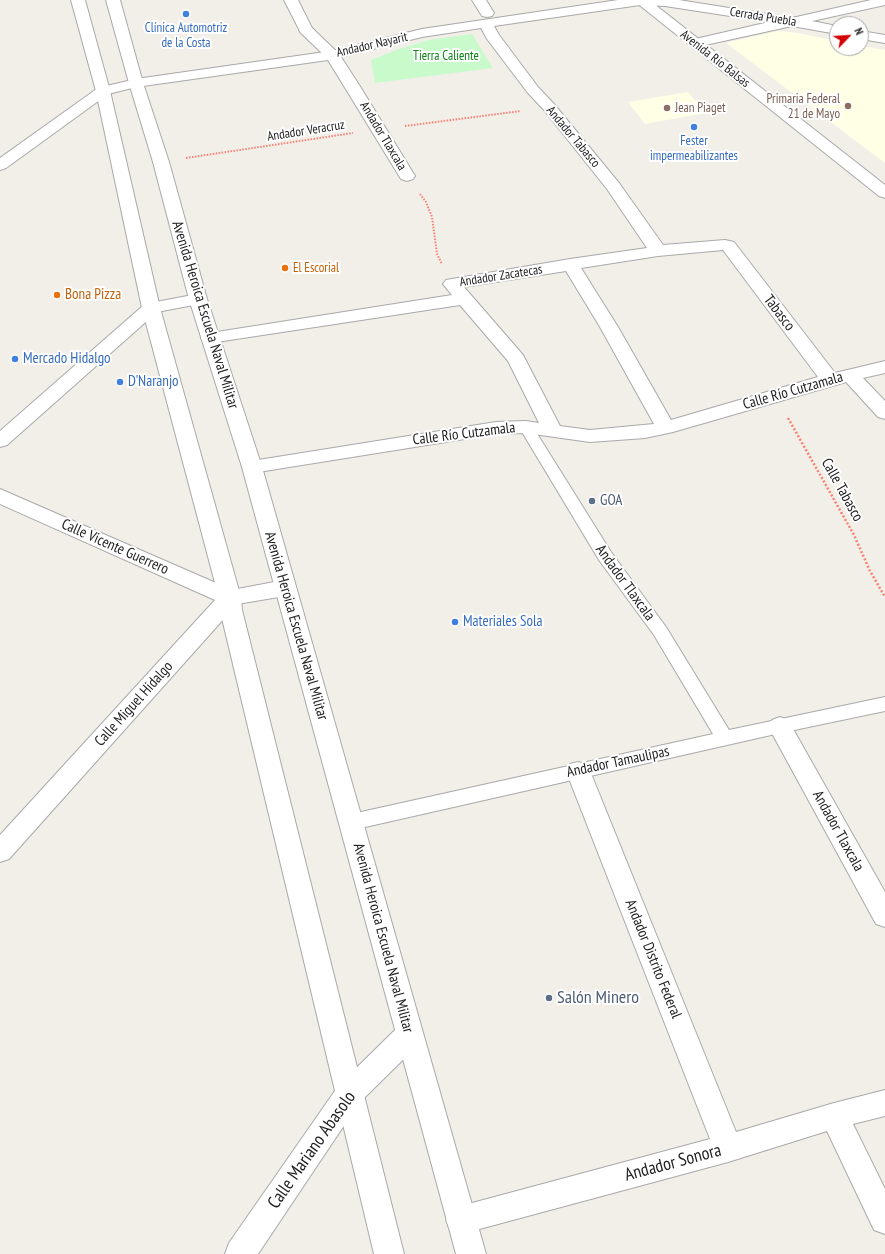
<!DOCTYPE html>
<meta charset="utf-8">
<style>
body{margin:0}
#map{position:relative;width:885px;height:1254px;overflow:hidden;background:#f2efe9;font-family:"PT Sans Narrow",sans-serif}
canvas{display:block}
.north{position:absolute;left:829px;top:16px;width:40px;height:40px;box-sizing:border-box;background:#fff;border:1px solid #a7a7a7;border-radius:50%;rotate:65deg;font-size:11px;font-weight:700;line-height:16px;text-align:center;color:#222}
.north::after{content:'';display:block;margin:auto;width:14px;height:18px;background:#d40000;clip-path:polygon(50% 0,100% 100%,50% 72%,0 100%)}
</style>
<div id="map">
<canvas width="885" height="1254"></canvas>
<div class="north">N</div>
</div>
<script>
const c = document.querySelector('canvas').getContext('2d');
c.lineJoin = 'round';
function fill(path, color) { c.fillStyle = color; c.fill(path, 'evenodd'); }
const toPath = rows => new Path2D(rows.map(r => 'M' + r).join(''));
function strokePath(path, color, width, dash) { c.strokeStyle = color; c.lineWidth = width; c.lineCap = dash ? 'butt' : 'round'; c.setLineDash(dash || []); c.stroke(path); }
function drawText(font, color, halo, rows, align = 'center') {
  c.font = font + ' "PT Sans Narrow",sans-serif'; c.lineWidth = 4; c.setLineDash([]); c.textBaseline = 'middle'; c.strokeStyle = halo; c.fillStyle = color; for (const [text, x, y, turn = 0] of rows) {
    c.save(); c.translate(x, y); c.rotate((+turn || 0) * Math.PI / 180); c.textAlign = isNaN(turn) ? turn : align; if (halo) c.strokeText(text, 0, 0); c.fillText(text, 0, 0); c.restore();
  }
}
const education = toPath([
 [778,31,798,33,837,41,837,48,861,48,861,46,885,50,885,163,726,43],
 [688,92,706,113,645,124,628,102]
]);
const park = toPath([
 [472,34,493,68,375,83,371,60,396,50,428,40]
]);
const pathFar1 = toPath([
 [405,126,521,111],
 [186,158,353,133],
 [420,194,426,202,432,217,437,254,442,264]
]);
const path = toPath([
 [788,418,854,535,870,571,885,597]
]);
const service = toPath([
 [526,422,531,424,611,552,666,627,729,730,885,697,885,711,780,733,352,830,345,827,343,822,345,817,352,814,713,734,654,635,599,560,519,427,521,424,526,422]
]);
const pedestrian = toPath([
 [306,26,311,27,337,52,339,55,337,58,332,59,327,58,301,33,299,30,301,27,306,26]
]);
const minor = toPath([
 [284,0,298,0,313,30,311,33,306,34,301,33,284,0],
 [472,0,486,0,494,13,492,16,487,17,482,16,472,0],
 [618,0,679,0,792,18,871,0,885,0,885,5,812,21,837,26,837,34,792,26,696,47,691,46,689,43,691,40,769,22,665,6,640,5,494,26,499,35,538,87,554,104,619,183,663,245,725,240,734,242,835,373,885,361,885,373,863,378,885,401,885,419,878,417,846,382,673,432,645,438,590,442,526,433,496,434,252,473,245,472,242,467,245,462,252,461,496,422,526,421,539,423,508,361,460,305,210,343,204,342,201,338,204,334,452,295,443,284,446,280,570,259,647,248,607,189,544,110,528,93,487,39,481,28,422,37,341,57,361,88,415,176,413,179,407,181,401,179,328,60,136,87,108,94,6,168,0,170,0,158,98,88,136,79,332,51,422,29,618,0],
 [723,250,818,377,671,420,618,327,581,268,658,256,723,250],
 [566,271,600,327,654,424,590,430,560,426,523,355,464,287,566,271],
 [861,31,885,35,885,43,861,39,861,31],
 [198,294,204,295,207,299,204,303,157,312,7,445,0,447,0,431,145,304,198,294],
 [0,489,232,590,285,580,293,583,296,588,293,593,285,596,237,604,9,859,0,862,0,835,215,600,0,504,0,489],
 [780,717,788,720,885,892,885,927,876,924,768,726,772,720,780,717],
 [578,762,586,764,590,771,736,1132,834,1103,885,1090,885,1116,853,1124,885,1189,885,1234,874,1230,827,1131,728,1162,461,1234,450,1230,446,1220,450,1210,461,1206,710,1139,566,771,570,764,578,762],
 [409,1023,419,1026,423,1035,419,1044,359,1103,258,1254,225,1254,229,1243,339,1085,399,1026,409,1023]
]);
const tertiary = toPath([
 [71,0,85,0,110,91,160,308,241,598,242,610,404,1254,374,1254,220,610,219,598,142,308,96,91,71,0],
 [106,0,120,0,143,83,169,162,207,299,262,467,486,1254,456,1254,242,467,189,299,153,162,129,83,106,0],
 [633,0,649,0,885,185,885,198,879,196,633,0]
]);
const markers = [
 [186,14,4,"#3f7fe0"],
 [848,106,4,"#8d6e63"],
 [667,108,4,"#8d6e63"],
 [694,127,4,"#3f7fe0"],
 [285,268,4,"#e8710a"],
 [57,295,4,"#e8710a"],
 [15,359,4,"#3f7fe0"],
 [120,382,4,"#3f7fe0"],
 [592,501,4,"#5c6f8a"],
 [455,622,4,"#3f7fe0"],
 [549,998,4,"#5c6f8a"]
];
const farStreetnames = [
 ["Cerrada Puebla",763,17,9],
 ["Andador Nayarit",372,45,-13],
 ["Avenida Río Balsas",715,59,38],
 ["Andador Veracruz",306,131,-9],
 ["Andador Tlaxcala",383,136,59],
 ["Andador Tabasco",573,137,50],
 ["Andador Zacatecas",501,276,-9]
];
const farShopnames = [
 ["Clínica Automotriz",186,28],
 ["de la Costa",186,43],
 ["Fester",694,141],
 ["impermeabilizantes",694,156]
];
const farParknames = [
 ["Tierra Caliente",446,56]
];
const farEducationnames = [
 ["Primaria Federal",840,99],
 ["21 de Mayo",840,114],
 ["Jean Piaget",675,108,"left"]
];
const farFoodnames = [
 ["El Escorial",293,268]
];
const foodNames = [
 ["Bona Pizza",65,295]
];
const streetNames = [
 ["Tabasco",779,313,53],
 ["Avenida Heroica Escuela Naval Militar",205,315,73],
 ["Calle Río Cutzamala",793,391,-16],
 ["Calle Río Cutzamala",464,434,-7],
 ["Calle Tabasco",842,490,61],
 ["Calle Vicente Guerrero",115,547,24],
 ["Andador Tlaxcala",625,583,54],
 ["Avenida Heroica Escuela Naval Militar",296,626,74],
 ["Calle Miguel Hidalgo",134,704,-48],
 ["Andador Tamaulipas",618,762,-12],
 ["Andador Tlaxcala",838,831,61],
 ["Avenida Heroica Escuela Naval Militar",383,938,75],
 ["Andador Distrito Federal",653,959,68]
];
const shopNames = [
 ["Mercado Hidalgo",23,359],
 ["D'Naranjo",128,382],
 ["Materiales Sola",463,622]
];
const serviceNames = [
 ["GOA",600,501]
];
const nearServicenames = [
 ["Salón Minero",557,998]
];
const nearStreetnames = [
 ["Calle Mariano Abasolo",312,1150,-55],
 ["Andador Sonora",673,1163,-15]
];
fill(education, '#ffffe5');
fill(park, '#c8facc');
strokePath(service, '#a9a9a9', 2);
strokePath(pedestrian, '#a9a9a9', 2);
strokePath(minor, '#a9a9a9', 2);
strokePath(tertiary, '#a9a9a9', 2);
strokePath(pathFar1, '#fa8072', 2, [1.5, 1.5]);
strokePath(path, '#fa8072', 2.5, [2, 2]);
fill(service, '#fff');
fill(pedestrian, '#fff');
fill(minor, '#fff');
fill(tertiary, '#fff');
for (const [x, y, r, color] of markers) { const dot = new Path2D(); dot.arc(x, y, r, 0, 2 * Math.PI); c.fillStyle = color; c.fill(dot); strokePath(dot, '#fff', 1.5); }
drawText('13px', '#222', '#fff', farStreetnames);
drawText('13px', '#366cbe', '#fff', farShopnames);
drawText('13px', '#0c8416', '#fff', farParknames);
drawText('13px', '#785e54', '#fff', farEducationnames, 'right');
drawText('13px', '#c56008', '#fff', farFoodnames, 'left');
drawText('15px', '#c56008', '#fff', foodNames, 'left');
drawText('15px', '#222', '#fff', streetNames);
drawText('15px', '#366cbe', '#fff', shopNames, 'left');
drawText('15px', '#4e5e75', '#fff', serviceNames, 'left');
drawText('18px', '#4e5e75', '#fff', nearServicenames, 'left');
drawText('18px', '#222', '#fff', nearStreetnames);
</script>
